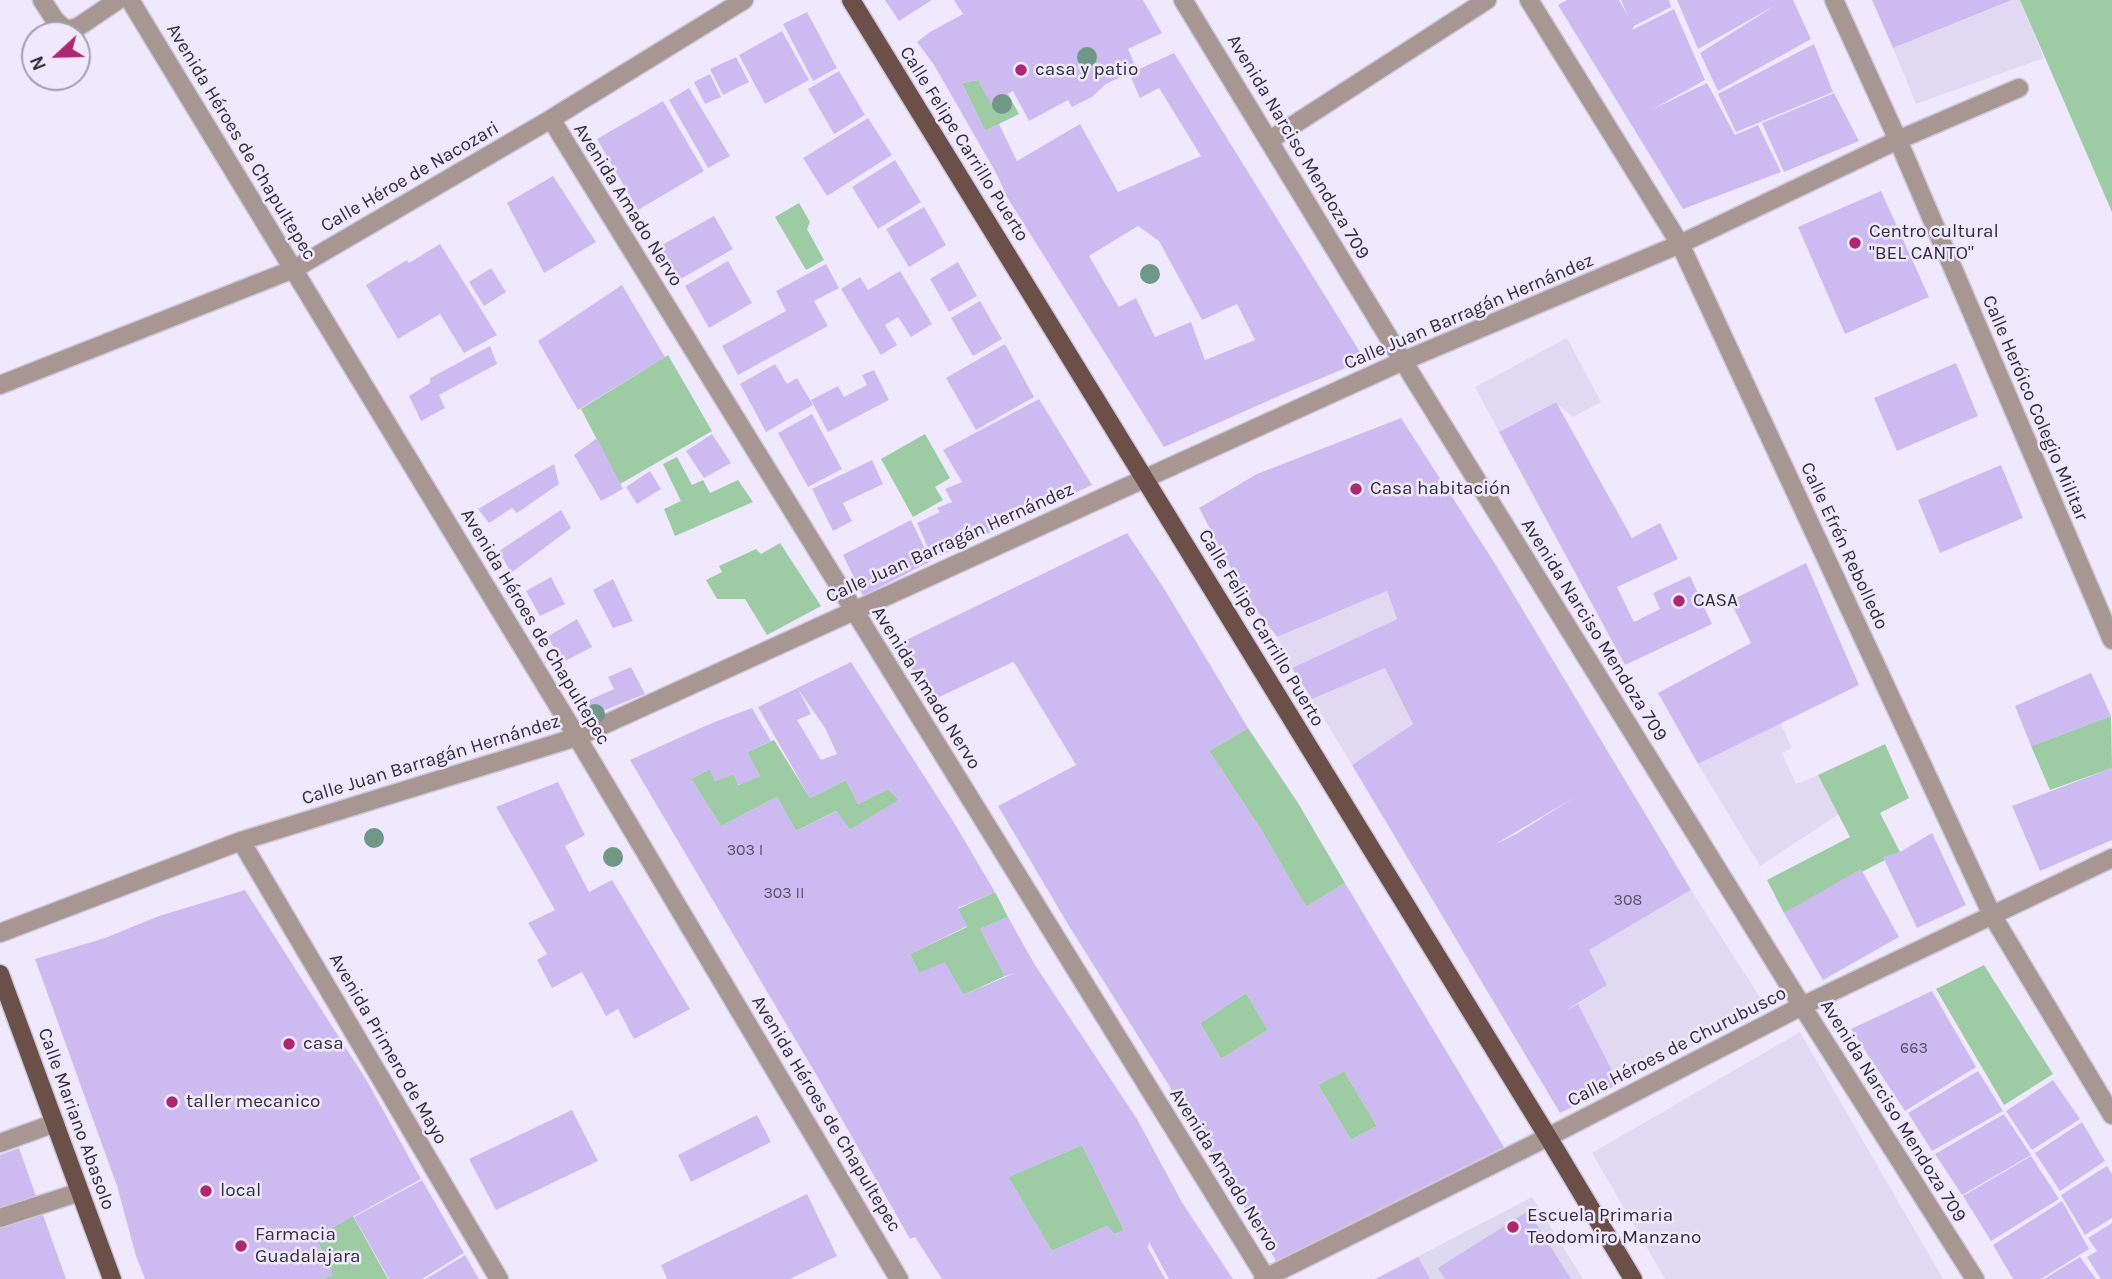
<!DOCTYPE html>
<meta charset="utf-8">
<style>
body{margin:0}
#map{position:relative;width:2112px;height:1279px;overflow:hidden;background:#f0e9fe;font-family:Karla,sans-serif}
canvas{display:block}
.north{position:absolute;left:21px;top:21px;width:70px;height:70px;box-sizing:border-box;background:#f0e9fe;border:2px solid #a49eb0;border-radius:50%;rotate:248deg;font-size:19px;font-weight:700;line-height:28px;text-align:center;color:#322d3a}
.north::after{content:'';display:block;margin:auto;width:24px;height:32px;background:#ad2870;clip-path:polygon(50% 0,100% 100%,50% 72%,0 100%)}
</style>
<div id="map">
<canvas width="2112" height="1279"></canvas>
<div class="north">N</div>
</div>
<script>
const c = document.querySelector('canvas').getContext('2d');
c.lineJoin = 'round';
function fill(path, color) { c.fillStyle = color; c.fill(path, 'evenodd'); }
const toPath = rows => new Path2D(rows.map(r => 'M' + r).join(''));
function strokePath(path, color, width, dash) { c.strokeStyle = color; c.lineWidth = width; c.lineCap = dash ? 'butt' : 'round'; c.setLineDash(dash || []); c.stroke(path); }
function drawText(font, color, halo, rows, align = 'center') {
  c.font = font + ' Karla,sans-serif'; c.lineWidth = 5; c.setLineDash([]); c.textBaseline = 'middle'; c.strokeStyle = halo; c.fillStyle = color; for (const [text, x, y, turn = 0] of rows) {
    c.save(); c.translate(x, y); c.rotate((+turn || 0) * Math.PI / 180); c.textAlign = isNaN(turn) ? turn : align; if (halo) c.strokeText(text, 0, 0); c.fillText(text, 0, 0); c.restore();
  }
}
const built = toPath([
 [2013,0,2020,0,2044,58,1916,104,1893,48],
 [1567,338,1601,402,1573,417,1555,402,1499,432,1475,387],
 [1387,591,1397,619,1292,668,1277,637],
 [1385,668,1413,724,1352,765,1312,699],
 [1779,720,1792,748,1782,753,1796,784,1818,775,1839,814,1760,866,1698,764],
 [1691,890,1767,1008,1619,1084,1578,1004,1607,985,1589,950],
 [1800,1032,1943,1279,1665,1279,1592,1153]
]);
const education = toPath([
 [1532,1197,1583,1279,1375,1279]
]);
const green = toPath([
 [2020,0,2112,0,2112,212],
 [978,80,991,103,1008,94,1019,114,985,131,962,83],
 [799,203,810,222,807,229,824,260,806,270,775,217],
 [668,355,712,431,620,484,581,409],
 [925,434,950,478,935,487,943,500,913,517,881,459],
 [677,457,692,485,703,480,710,493,738,480,753,502,675,536,664,509,681,501,663,464],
 [780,543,821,606,767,635,745,599,717,599,706,580,722,572,719,566,756,549,761,554],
 [2111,716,2112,768,2050,790,2031,746],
 [1248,728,1298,803,1345,883,1306,907,1260,828,1209,751],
 [774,740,810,798,846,780,858,804,888,789,899,800,850,830,836,811,796,831,777,797,721,826,691,779,710,769,715,781,734,774,738,785,760,776,747,752],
 [1885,744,1909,798,1880,813,1900,852,1784,913,1767,880,1850,837,1818,775],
 [995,892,1008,917,980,929,1005,976,963,995,945,963,919,973,910,954,967,927,958,909],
 [1984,965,2053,1074,2004,1105,1936,989],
 [1246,993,1268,1030,1221,1059,1200,1023],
 [1344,1071,1377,1126,1351,1140,1318,1085],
 [1082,1145,1124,1230,1114,1234,1107,1226,1052,1251,1008,1177],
 [353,1216,388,1279,323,1279,332,1275,316,1237]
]);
const building = toPath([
 [885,0,932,0,899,21],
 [954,0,1143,0,1162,33,1128,49,1137,70,1174,53,1365,360,1288,392,1164,447,1007,197,996,173,934,65,917,42,930,32,963,14],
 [1129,73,1140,98,1159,88,1201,156,1118,192,1080,124,1017,161,999,124,985,131,962,83,978,80,991,104,1013,91,1029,121,1068,100,1072,107,1092,97,1106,84],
 [1138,226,1159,241,1202,320,1237,304,1255,340,1205,360,1191,322,1155,337,1136,298,1119,307,1089,256],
 [1567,0,1619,0,1628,16,1621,0,1669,0,1671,7,1634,26,1632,30,1674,9,1705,80,1651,110,1707,83,1735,135,1758,125,1781,172,1683,209,1558,5],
 [1677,0,1793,0,1811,39,1718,91,1700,53,1776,5,1698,49],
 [1872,0,2012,0,1893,48],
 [807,12,837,68,813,81,783,24],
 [782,31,809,80,765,104,739,55],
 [1814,44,1833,92,1736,132,1718,94],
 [736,57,749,82,723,95,710,69],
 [839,71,865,115,834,134,808,89],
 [710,74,721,97,705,104,694,82],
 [689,88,730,156,708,168,669,100],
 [1834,93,1859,141,1784,172,1762,123],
 [663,101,704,171,638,210,597,139],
 [868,118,892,155,827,196,803,158],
 [895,160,921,202,878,229,852,187],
 [553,176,596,242,544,273,507,203],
 [1881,191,1929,297,1845,334,1798,227],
 [924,207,946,245,909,267,886,229],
 [714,216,733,249,679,280,660,246],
 [440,244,497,335,464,353,440,314,398,339,366,285,407,260,409,263],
 [728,261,752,303,709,328,685,286],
 [958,262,977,296,949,312,930,279],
 [826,264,839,288,814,301,828,326,738,375,722,346,786,311,776,291],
 [491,268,506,292,484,306,469,282],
 [900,271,932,324,911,337,898,317,885,325,897,345,881,355,841,289,860,277,868,290],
 [622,285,665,357,578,410,538,341],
 [980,301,1002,339,973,356,951,318],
 [1005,344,1034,397,976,430,946,378],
 [490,346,497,364,439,395,445,408,421,421,409,396,430,383,430,378],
 [1956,363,1978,416,1897,451,1874,398],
 [775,364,787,384,797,378,813,405,766,432,740,384],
 [874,370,889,400,828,432,811,400,838,386,844,397,867,385,862,375],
 [1039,399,1092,485,933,559,917,523,940,512,937,508,952,502,945,489,962,482,943,450],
 [1556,402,1632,538,1660,523,1678,559,1617,587,1634,622,1660,609,1653,593,1690,576,1712,624,1625,665,1499,432],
 [812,414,842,469,808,487,778,433],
 [1401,418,1494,562,1691,890,1589,950,1607,985,1565,1011,1578,1004,1619,1084,1560,1113,1352,765,1413,724,1385,668,1312,699,1292,668,1397,619,1387,591,1277,637,1244,593,1199,508,1257,474],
 [1575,797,1518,833,1494,845],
 [712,434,731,463,704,478,686,451],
 [597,438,623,489,601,501,574,455],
 [872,460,883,484,843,503,852,521,833,531,812,489],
 [554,464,559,484,517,513,512,508,489,523,478,509],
 [2001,465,2023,518,1940,553,1918,500],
 [650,471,661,489,637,504,626,487],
 [561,510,571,528,511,573,499,551],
 [911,520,931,561,863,596,843,555],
 [1127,533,1165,590,1248,728,1209,751,1260,828,1306,907,1345,883,1504,1147,1276,1261,1217,1162,1069,926,998,806,1076,765,1015,664,1013,662,933,700,896,645],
 [1246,993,1268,1030,1221,1059,1200,1023],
 [1344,1071,1377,1126,1351,1140,1318,1085],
 [1806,563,1859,685,1698,764,1658,693,1751,643,1730,601],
 [551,577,565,604,540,616,526,591],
 [613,579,633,621,613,628,593,590],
 [577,619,592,647,563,662,547,637],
 [851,662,953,821,995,892,958,908,967,926,910,954,919,973,945,962,963,995,1015,973,1005,976,980,929,1008,917,1035,965,1137,1119,1183,1204,1233,1279,1169,1279,1149,1242,1148,1248,1165,1279,942,1279,915,1237,910,1239,824,1088,630,760,712,723,752,708,771,741,747,752,760,776,738,785,734,774,715,781,710,769,691,779,721,826,777,797,796,831,837,811,850,830,899,800,888,789,858,804,846,780,810,798,758,707],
 [798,689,825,728,837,754,821,760,797,720,811,714],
 [1082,1145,1124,1230,1114,1234,1107,1226,1052,1251,1008,1177],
 [631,667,645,694,595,714,587,701,614,689,608,677],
 [2091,673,2111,716,2031,746,2015,706],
 [2112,768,2112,840,2040,871,2012,806],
 [558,782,585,835,565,846,589,892,612,880,690,1009,634,1039,618,1009,606,1016,582,972,552,988,537,960,547,954,528,923,555,910,496,807],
 [1932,833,1966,905,1917,928,1883,857,1900,852],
 [1861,869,1899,937,1823,980,1784,913],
 [245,890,367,1081,421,1179,316,1237,333,1275,323,1279,145,1279,136,1256,117,1186,35,959,105,938,159,916],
 [1932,991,1976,1067,1905,1111,1851,1029],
 [1978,1071,2003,1111,1932,1151,1908,1113],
 [2053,1080,2080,1119,2032,1150,2006,1111],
 [572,1110,598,1161,496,1210,469,1159],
 [2004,1114,2031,1155,1962,1195,1935,1154],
 [757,1115,771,1142,691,1182,678,1155],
 [2082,1122,2105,1161,2060,1191,2035,1153],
 [19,1148,36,1196,0,1208,0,1155],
 [2031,1156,2059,1199,1991,1241,1963,1196],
 [2107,1166,2112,1174,2112,1218,2085,1235,2061,1195],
 [422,1180,464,1253,422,1279,389,1279,354,1217],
 [807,1194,837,1256,790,1279,667,1279,661,1265],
 [2062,1201,2089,1249,2041,1279,2013,1279,1993,1245],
 [1528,1211,1571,1279,1445,1279,1438,1268],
 [42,1212,66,1279,0,1279,0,1226],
 [2112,1223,2112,1279,2101,1279,2087,1257,2097,1251,2088,1238],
 [465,1255,479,1279,426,1279],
 [1418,1257,1430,1279,1375,1279,1391,1271],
 [2080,1257,2096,1279,2044,1279]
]);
const minor = toPath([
 [42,0,55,20,66,30,78,27,118,0],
 [130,0,577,737,899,1279],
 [1183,0,1403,361,1802,1006,1975,1279],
 [1529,0,1680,244,1992,915,2112,1115],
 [1834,0,1898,140,2112,640],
 [551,119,1266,1278],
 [1270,140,1487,0],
 [0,385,294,269,551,119,744,0],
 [241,841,499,1279],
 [0,933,241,841,577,737,1403,361,1680,244,1898,140,2019,88],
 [0,1143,55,1123],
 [0,1218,80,1192],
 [1263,1279,1548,1137,1802,1006,2112,858]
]);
const major = toPath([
 [851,0,1548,1137,1633,1279],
 [0,974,112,1279]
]);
const trees = [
 [1087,57],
 [1002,104],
 [1150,274],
 [595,714],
 [374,838],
 [613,857]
];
const markers = [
 [1021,70,7,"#ad2870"],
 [1855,243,7,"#ad2870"],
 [1356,489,7,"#ad2870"],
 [1679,601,7,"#ad2870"],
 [289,1044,7,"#ad2870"],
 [172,1102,7,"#ad2870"],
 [206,1191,7,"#ad2870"],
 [1513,1227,7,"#ad2870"],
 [241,1246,7,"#ad2870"]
];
const numberNames = [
 ["303 I",745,850],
 ["303 II",784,893],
 ["308",1628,900],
 ["663",1914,1048]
];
const poiNames = [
 ["casa y patio",1035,70],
 ["Centro cultural",1869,232],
 ["\"BEL CANTO\"",1869,254],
 ["Casa habitación",1370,489],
 ["CASA",1693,601],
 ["casa",303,1044],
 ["taller mecanico",186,1102],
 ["local",220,1191],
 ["Escuela Primaria",1527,1216],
 ["Teodomiro Manzano",1527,1238],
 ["Farmacia",255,1235],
 ["Guadalajara",255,1257]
];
const streetNames = [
 ["Avenida Héroes de Chapultepec",241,142,59],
 ["Calle Felipe Carrillo Puerto",964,144,58],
 ["Avenida Narciso Mendoza 709",1298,147,59],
 ["Calle Héroe de Nacozari",410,177,-30],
 ["Avenida Amado Nervo",628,205,58],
 ["Calle Juan Barragán Hernández",1469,312,-23],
 ["Calle Heróico Colegio Militar",2035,408,67],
 ["Calle Juan Barragán Hernández",950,543,-24],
 ["Calle Efrén Rebolledo",1844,546,65],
 ["Avenida Héroes de Chapultepec",535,627,59],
 ["Calle Felipe Carrillo Puerto",1261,628,59],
 ["Avenida Narciso Mendoza 709",1594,630,58],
 ["Avenida Amado Nervo",926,688,58],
 ["Calle Juan Barragán Hernández",431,760,-17],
 ["Calle Héroes de Churubusco",1677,1047,-27],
 ["Avenida Primero de Mayo",388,1049,60],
 ["Avenida Narciso Mendoza 709",1893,1111,58],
 ["Avenida Héroes de Chapultepec",826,1114,59],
 ["Calle Mariano Abasolo",76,1119,70],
 ["Avenida Amado Nervo",1224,1170,58]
];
fill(built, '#e1d9f1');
fill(education, '#ddd9ee');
fill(green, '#9ccba4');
fill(building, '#cdbaf0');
strokePath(minor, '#cec7db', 21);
strokePath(major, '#cec7db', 21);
strokePath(minor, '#a79692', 18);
strokePath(major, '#6c4f49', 18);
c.fillStyle = '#6f9886';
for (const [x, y] of trees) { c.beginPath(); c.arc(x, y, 10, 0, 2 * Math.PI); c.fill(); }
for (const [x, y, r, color] of markers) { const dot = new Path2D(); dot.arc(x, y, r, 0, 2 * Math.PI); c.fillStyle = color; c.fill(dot); strokePath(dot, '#f0e9fe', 2.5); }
drawText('16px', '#595068', null, numberNames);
drawText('19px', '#322d3a', '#f0e9fe', poiNames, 'left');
drawText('19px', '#322d3a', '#f0e9fe', streetNames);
</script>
